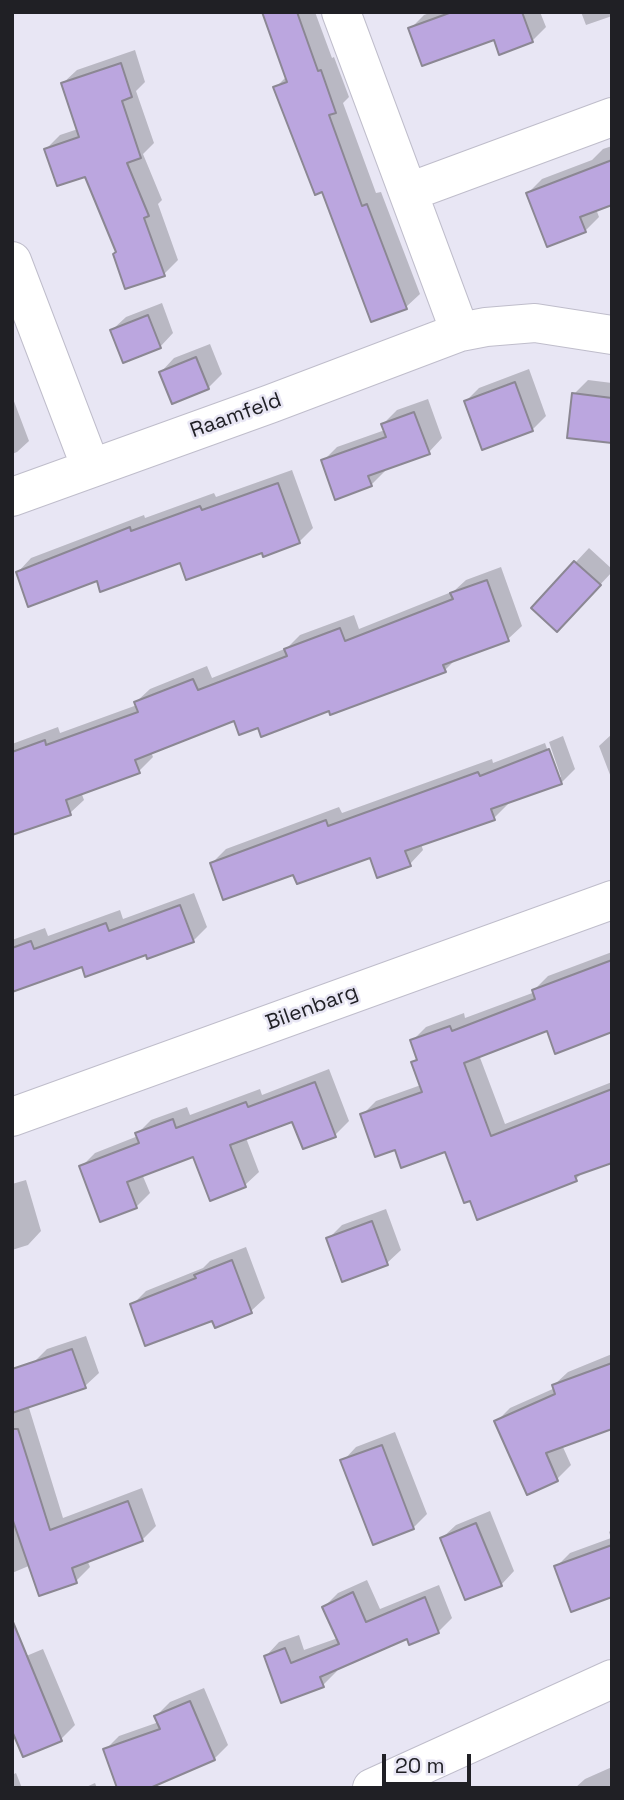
<!DOCTYPE html>
<style>
body{margin:0}
#map{position:relative;width:624px;height:1800px;overflow:hidden;background:#e8e6f4;font-family:"Space Grotesk",sans-serif}
canvas{display:block}
.frame{position:absolute;inset:0;border:14px solid #202025;pointer-events:none}
.scale{position:absolute;left:382px;top:1754px;width:89px;height:32px;box-sizing:border-box;border:4px solid #202025;border-top:0;padding-left:9px;font-size:21px;line-height:24px;white-space:nowrap;color:#202025;-webkit-text-stroke:5px #e8e6f4;paint-order:stroke}
</style>
<div id="map">
<canvas width="624" height="1800"></canvas>
<div class="frame"></div>
<div class="scale">20 m</div>
</div>
<script>
const c = document.querySelector('canvas').getContext('2d');
c.lineJoin = 'round';
function fill(path, color) { c.fillStyle = color; c.fill(path, 'evenodd'); }
const toPath = rows => new Path2D(rows.map(r => 'M' + r).join(''));
function strokePath(path, color, width, dash) { c.strokeStyle = color; c.lineWidth = width; c.lineCap = dash ? 'butt' : 'round'; c.setLineDash(dash || []); c.stroke(path); }
function drawText(font, color, halo, rows, align = 'center') {
  c.font = font + ' "Space Grotesk",sans-serif'; c.lineWidth = 5; c.setLineDash([]); c.textBaseline = 'middle'; c.strokeStyle = halo; c.fillStyle = color; for (const [text, x, y, turn = 0] of rows) {
    c.save(); c.translate(x, y); c.rotate((+turn || 0) * Math.PI / 180); c.textAlign = isNaN(turn) ? turn : align; if (halo) c.strokeText(text, 0, 0); c.fillText(text, 0, 0); c.restore();
  }
}
const shadow = toPath([
 [264,12,315,12,332,58,334,57,349,97,343,103,376,193,381,192,420,294,406,307,323,190,275,88,287,76],
 [432,12,540,12,546,27,532,41,410,29,424,15],
 [581,12,612,12,612,16,586,25],
 [135,50,145,82,136,91,154,143,143,154,162,200,158,204,178,260,164,274,118,251,86,174,46,149,60,135,78,129,63,83,77,70],
 [612,146,612,204,596,209,599,217,585,231,528,193,542,179,592,160,603,149],
 [162,303,173,333,160,347,112,330,126,317],
 [210,344,222,374,208,388,161,372,174,358],
 [529,369,546,416,532,430,466,401,479,388],
 [588,380,612,383,612,442,574,394],
 [12,396,29,441,17,452,12,454],
 [428,399,442,438,429,452,384,468,385,471,371,485,323,461,337,447,385,430,383,424,397,410],
 [292,470,313,528,299,542,263,551,181,561,98,579,18,572,31,558,144,515,145,518,214,493,216,497],
 [589,548,612,569,612,572,571,616,533,608],
 [501,567,522,626,508,639,457,658,445,670,259,726,235,719,151,752,153,757,139,771,81,792,84,800,70,813,12,833,12,744,58,727,60,733,137,705,136,702,150,689,207,666,212,678,287,648,300,635,354,615,359,629,454,591,466,580],
 [612,734,612,780,599,746],
 [563,736,575,769,561,783,507,802,508,804,494,818,421,844,423,850,410,864,371,855,294,872,212,863,226,849,339,807,342,813,492,759,493,763,545,743,557,777,561,777,549,742],
 [194,893,207,927,193,941,147,953,83,965,12,990,12,940,45,928,48,936,120,910,123,919],
 [612,952,612,1014,548,1028,479,1055,505,1124,612,1082,612,1161,584,1171,576,1179,446,1150,396,1148,362,1115,376,1101,421,1085,413,1062,418,1057,412,1041,426,1027,464,1013,465,1018,535,992,534,990,548,976],
 [329,1069,349,1121,335,1135,293,1120,246,1138,259,1172,245,1185,194,1154,142,1174,150,1193,136,1207,81,1167,95,1153,138,1136,137,1134,151,1120,187,1107,190,1115,260,1089,262,1095],
 [26,1180,41,1231,28,1245,12,1250,12,1184],
 [386,1209,401,1250,387,1263,328,1239,342,1225],
 [246,1247,265,1298,251,1311,216,1325,213,1319,132,1305,146,1291,203,1268,210,1261],
 [86,1336,99,1373,85,1386,33,1363,47,1349],
 [612,1354,612,1422,562,1445,571,1465,557,1479,496,1422,510,1408,555,1388,554,1385,568,1372],
 [25,1395,63,1518,142,1488,156,1526,142,1540,87,1560,90,1567,76,1581,31,1565,12,1573,12,1399],
 [395,1432,427,1514,413,1528,343,1461,356,1447],
 [490,1511,514,1571,501,1585,442,1538,456,1525],
 [612,1529,612,1596,556,1567,570,1553,611,1538,609,1532],
 [367,1580,380,1609,439,1585,452,1618,438,1632,407,1637,336,1669,337,1671,323,1685,266,1656,279,1642,299,1635,304,1650,338,1638,324,1607,338,1593],
 [43,1649,75,1725,61,1739,12,1726,12,1662],
 [204,1688,228,1745,214,1759,105,1750,119,1736,159,1722,156,1716,170,1702],
 [612,1767,612,1788,575,1788,585,1779],
 [16,1773,22,1788,12,1788,12,1775],
 [95,1783,97,1788,84,1788]
]);
const building = toPath([
 [262,12,297,12,318,71,321,70,336,113,329,115,362,206,367,204,407,309,371,322,322,192,315,195,273,87,287,82,262,12],
 [452,12,522,12,533,42,499,55,494,40,422,66,408,28,452,12],
 [121,63,132,97,122,101,141,158,127,163,149,216,144,218,165,276,125,289,113,254,116,252,85,177,57,186,44,149,79,137,61,83,121,63],
 [612,160,612,205,580,217,586,232,547,247,526,193,612,160],
 [148,315,161,348,123,363,110,330,148,315],
 [196,357,209,389,172,404,159,372,196,357],
 [515,382,533,431,482,450,464,401,515,382],
 [572,393,612,398,612,443,567,438,572,393],
 [414,412,430,454,368,476,372,486,335,500,321,460,386,437,381,424,414,412],
 [278,483,300,543,263,557,262,553,186,580,180,563,100,592,97,581,28,607,16,572,130,527,131,531,200,506,202,510,278,483],
 [574,561,601,585,557,632,531,608,574,561],
 [487,580,509,641,443,665,446,672,330,715,329,711,261,737,258,728,239,735,234,721,135,760,140,773,66,800,71,815,12,835,12,752,45,740,46,745,138,712,134,702,193,679,198,690,287,656,284,649,340,628,345,641,453,599,450,593,487,580],
 [549,749,562,784,491,809,495,820,405,851,411,866,377,878,370,858,297,884,293,875,223,900,210,863,326,820,328,826,478,772,480,776,549,749],
 [180,905,194,942,147,959,146,955,85,977,82,967,12,992,12,948,31,941,34,949,106,923,109,931,180,905],
 [612,960,612,1032,555,1054,547,1031,464,1063,491,1136,612,1089,612,1163,575,1176,577,1181,477,1220,470,1201,464,1203,445,1152,401,1168,395,1150,375,1157,360,1114,422,1092,411,1062,417,1060,410,1040,450,1026,452,1031,535,999,532,990,612,960],
 [315,1082,336,1137,303,1149,292,1122,230,1145,246,1187,210,1201,193,1157,127,1182,137,1208,100,1222,79,1166,139,1143,135,1133,173,1119,176,1128,246,1102,248,1107,315,1082],
 [372,1221,388,1265,342,1282,326,1238,372,1221],
 [232,1260,252,1313,215,1328,212,1321,145,1346,130,1304,196,1278,194,1275,232,1260],
 [72,1349,86,1388,12,1413,12,1369,72,1349],
 [612,1363,612,1429,546,1453,558,1481,527,1495,494,1421,555,1394,552,1385,612,1363],
 [12,1429,18,1429,50,1530,128,1501,143,1541,72,1568,77,1583,39,1596,12,1518,12,1429],
 [382,1445,414,1529,373,1545,340,1460,382,1445],
 [476,1523,502,1586,465,1600,440,1538,476,1523],
 [612,1545,612,1597,571,1612,554,1566,612,1545],
 [353,1592,366,1622,425,1597,439,1633,409,1645,407,1639,320,1677,324,1687,281,1703,264,1656,285,1648,291,1663,339,1644,322,1607,353,1592],
 [13,1622,62,1741,23,1757,12,1731,13,1622],
 [190,1701,215,1760,150,1788,117,1788,103,1749,160,1729,154,1716,190,1701]
]);
const minor = toPath([
 [341,12,460,332],
 [409,192,612,117],
 [12,261,91,468],
 [12,497,270,404,460,332,486,327,535,323,612,335],
 [12,1117,612,900],
 [372,1788,612,1679]
]);
const streetNames = [
 ["Raamfeld",236,416,-20],
 ["Bilenbarg",312,1008,-20]
];
fill(shadow, '#0003');
fill(building, '#bba6df');
strokePath(building, '#8b8793', 2);
strokePath(minor, '#bfbdcb', 40);
strokePath(minor, '#fff', 38);
drawText('21px', '#202025', '#e8e6f4', streetNames);
</script>
